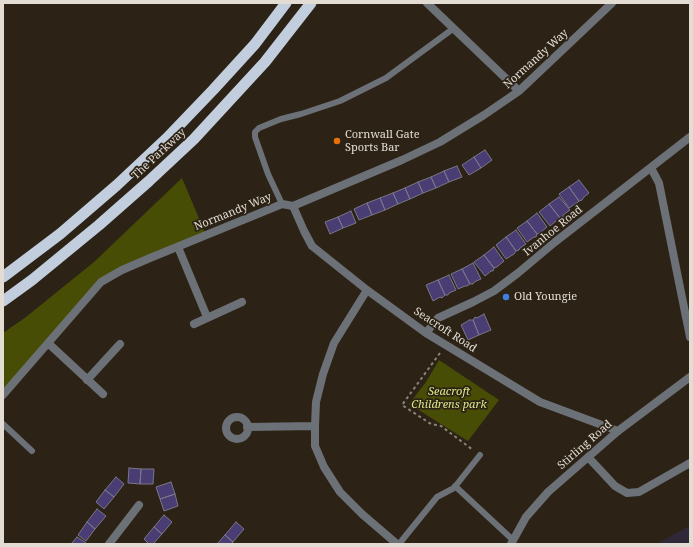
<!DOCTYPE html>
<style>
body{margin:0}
#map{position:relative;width:693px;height:547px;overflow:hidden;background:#2c2316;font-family:"Noto Serif",serif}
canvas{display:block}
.frame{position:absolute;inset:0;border:4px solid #e2dcd3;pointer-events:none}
</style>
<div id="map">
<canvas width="693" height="547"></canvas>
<div class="frame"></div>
</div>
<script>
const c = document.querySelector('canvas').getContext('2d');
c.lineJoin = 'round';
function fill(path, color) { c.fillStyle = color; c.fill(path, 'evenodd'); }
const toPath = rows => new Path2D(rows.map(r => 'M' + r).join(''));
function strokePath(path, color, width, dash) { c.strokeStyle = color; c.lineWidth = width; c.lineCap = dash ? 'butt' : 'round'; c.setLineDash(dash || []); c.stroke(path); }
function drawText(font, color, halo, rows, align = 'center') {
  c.font = font + ' "Noto Serif",serif'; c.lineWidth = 3.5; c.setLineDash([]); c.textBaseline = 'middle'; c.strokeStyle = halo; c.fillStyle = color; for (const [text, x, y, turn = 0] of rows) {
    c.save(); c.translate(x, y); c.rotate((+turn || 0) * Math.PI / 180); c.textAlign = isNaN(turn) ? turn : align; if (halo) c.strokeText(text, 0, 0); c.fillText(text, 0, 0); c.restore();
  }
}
const education = toPath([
 [690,526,690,544,656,544]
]);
const green = toPath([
 [182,178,206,235,101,282,3,395,3,333,26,317,94,262],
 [439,360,499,400,468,441,409,404,426,382]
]);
const building = toPath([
 [485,150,492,160,481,168,474,157,485,150],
 [474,157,481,168,469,175,462,165,474,157],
 [457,166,462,177,449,182,444,171,457,166],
 [444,171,449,182,436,188,431,177,444,171],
 [431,177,436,188,423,193,418,182,431,177],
 [579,180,589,193,583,198,582,200,579,201,569,187,579,180],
 [418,182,423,193,410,199,405,188,418,182],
 [569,187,579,201,577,203,575,204,569,208,559,194,569,187],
 [405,188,410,199,398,204,393,193,405,188],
 [393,193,398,204,385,210,380,198,393,193],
 [559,197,570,210,563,215,563,217,560,218,549,204,559,197],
 [380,198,385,210,372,215,367,203,380,198],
 [367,203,372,215,359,220,354,209,367,203],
 [549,204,560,218,558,221,556,221,550,226,539,212,549,204],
 [351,211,356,223,343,228,338,217,351,211],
 [537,213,547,227,541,232,540,233,537,234,527,221,537,213],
 [338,217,343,228,330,234,325,222,338,217],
 [527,221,537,234,536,237,534,237,527,242,517,228,527,221],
 [516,230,526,244,520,248,519,250,516,251,506,237,516,230],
 [506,237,516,251,514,254,506,259,496,245,506,237],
 [494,247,504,261,498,266,497,267,494,268,484,255,494,247],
 [484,255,494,268,493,271,491,271,485,276,474,262,484,255],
 [473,263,481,279,474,282,473,284,470,284,462,269,473,263],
 [462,269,470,284,467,286,465,286,458,289,451,274,462,269],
 [449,275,456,290,449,293,448,295,445,295,438,280,449,275],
 [438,280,445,295,442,298,440,297,433,301,426,285,438,280],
 [484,314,491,330,479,335,473,320,475,317,477,318,484,314],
 [469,320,473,320,479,335,468,340,461,325,468,321,469,320],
 [129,468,141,469,140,484,128,483,129,468],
 [141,469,154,469,153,484,140,484,141,469],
 [116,477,124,484,114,497,105,490,116,477],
 [171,482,175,494,160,499,156,487,171,482],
 [105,490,114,497,104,509,96,502,105,490],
 [175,494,178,506,164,511,160,499,175,494],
 [97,509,106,516,95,529,87,522,97,509],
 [164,515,172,522,162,534,154,527,164,515],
 [87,522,95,529,86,541,78,535,87,522],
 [236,522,244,529,233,542,225,535,236,522],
 [154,527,162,534,153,544,149,544,144,539,154,527],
 [225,535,233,542,231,544,217,544,225,535],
 [77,537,86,543,85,544,71,544,77,537]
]);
const path = toPath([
 [440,353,402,405,431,424,441,426,473,450]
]);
const service = toPath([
 [282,204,268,174,255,137,255,132,259,128,281,119,301,114,340,101,386,78,454,28],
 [3,424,32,451],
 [455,486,513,540],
 [399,544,437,497,454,488,480,455]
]);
const minor = toPath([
 [427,3,519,91],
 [651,168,659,183,690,337],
 [293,206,304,231,312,246,367,290,426,333,540,402,618,431],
 [178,247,207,317],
 [367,290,334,343,323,374,316,402,315,426,315,446,324,467,340,492,362,514,397,544],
 [194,324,242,302],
 [426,333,438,318,473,302,494,291,518,273,555,242,690,137],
 [48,343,103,394],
 [87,380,120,344],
 [3,395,101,282,122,270,150,258,282,204,293,206,402,160,440,142,484,115,519,91,612,3],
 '226 428a11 11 0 1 1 22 0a11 11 0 1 1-22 0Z',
 [247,427,315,426],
 [588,457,615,486,627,493,639,492,690,463],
 [109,544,139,505],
 [511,544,526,517,548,492,618,431,690,377]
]);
const trunk = toPath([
 [3,277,60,234,117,185,167,138,213,90,255,44,286,3],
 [3,301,32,280,99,225,149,181,194,139,265,62,311,3]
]);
const markers = [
 [337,141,4,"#e8710a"],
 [506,297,4,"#3f7fe0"]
];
const streetNames = [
 ["Normandy Way",536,59,-42],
 ["The Parkway",159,154,-43],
 ["Normandy Way",233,212,-22],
 ["Ivanhoe Road",553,231,-39],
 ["Seacroft Road",445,330,33],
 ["Stirling Road",585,445,-41]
];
const poiNames = [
 ["Cornwall Gate",345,135],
 ["Sports Bar",345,148],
 ["Old Youngie",514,297]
];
const parkNames = [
 ["Seacroft",449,392],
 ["Childrens park",449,405]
];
fill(education, '#302838');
fill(green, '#474d05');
fill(building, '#4a3d73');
strokePath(building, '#797788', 1);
strokePath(path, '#8a8378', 2, [3, 3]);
strokePath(service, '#6c7178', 6);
strokePath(minor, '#6c7178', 8);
strokePath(trunk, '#c2cedd', 11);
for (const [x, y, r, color] of markers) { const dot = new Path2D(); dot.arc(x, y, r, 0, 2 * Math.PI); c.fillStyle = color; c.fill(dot); strokePath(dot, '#2c2316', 1.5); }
drawText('11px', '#e2dcd3', '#2c2316', streetNames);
drawText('11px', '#e2dcd3', '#2c2316', poiNames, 'left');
drawText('italic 11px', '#dae789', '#2c2316', parkNames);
</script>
